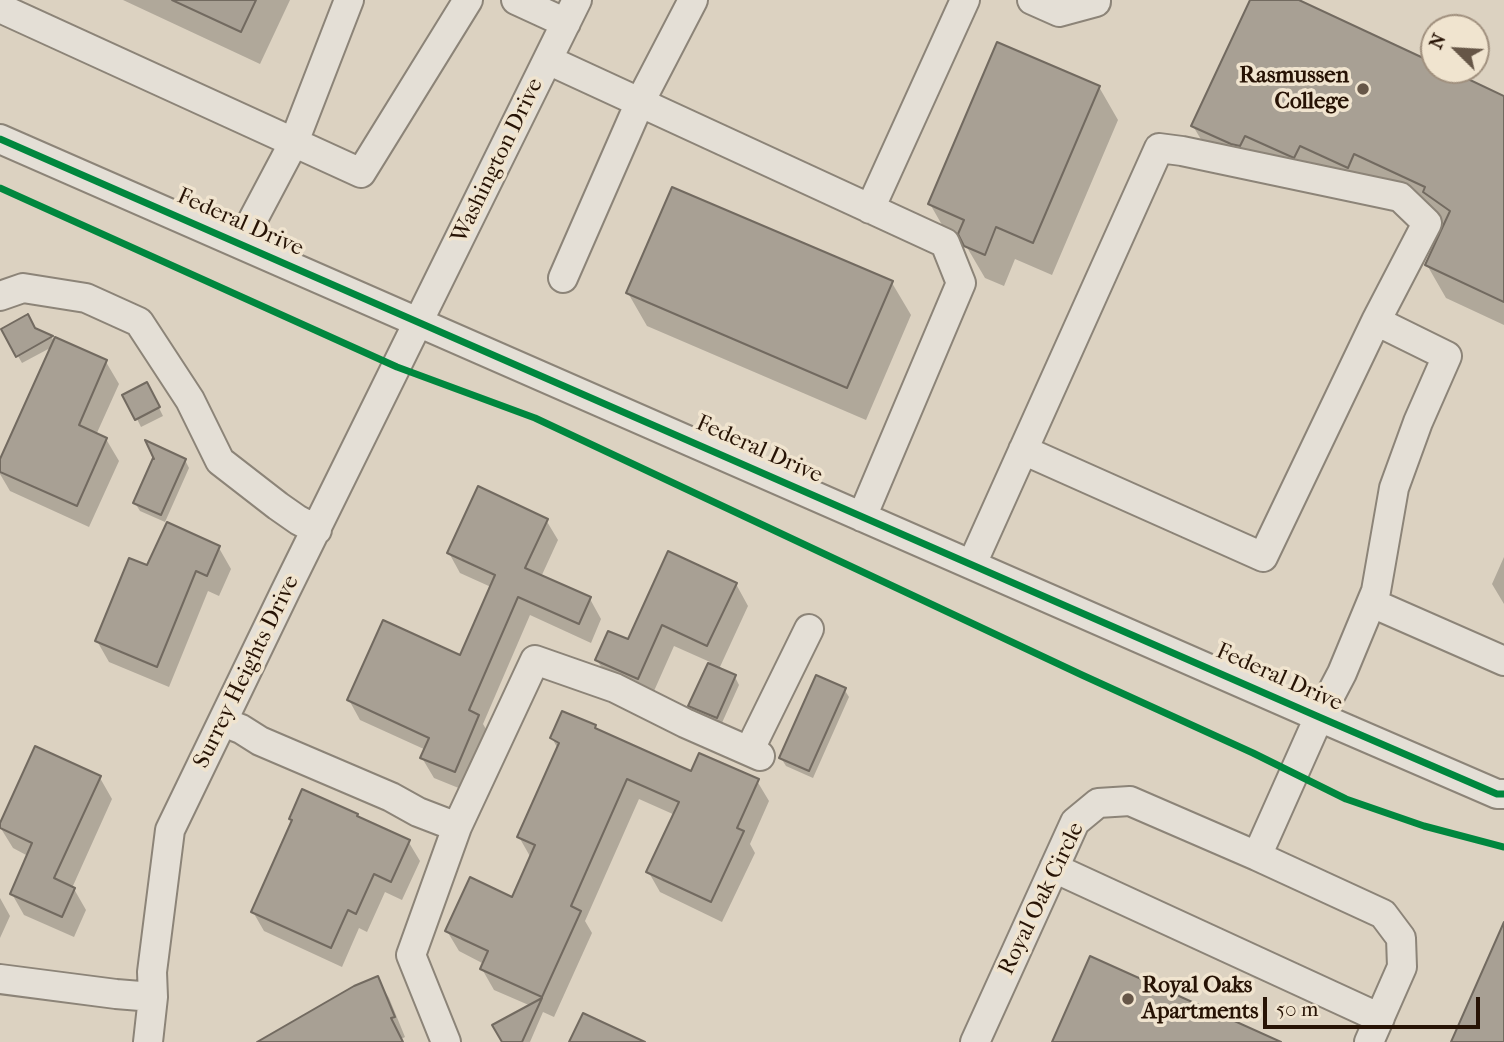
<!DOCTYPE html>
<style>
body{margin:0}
#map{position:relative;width:1504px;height:1042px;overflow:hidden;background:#dcd2c1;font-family:"IM FELL French Canon",serif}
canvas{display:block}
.north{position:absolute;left:1420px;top:14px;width:70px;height:70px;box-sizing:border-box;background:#f0e4cf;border:2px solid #a0907e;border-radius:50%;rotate:294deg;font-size:19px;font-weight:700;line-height:28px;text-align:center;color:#271305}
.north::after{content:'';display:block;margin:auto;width:24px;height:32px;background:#665647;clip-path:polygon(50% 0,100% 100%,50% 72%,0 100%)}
.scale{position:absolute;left:1263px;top:997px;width:217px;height:32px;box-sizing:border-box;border:4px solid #271305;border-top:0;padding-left:9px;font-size:21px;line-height:24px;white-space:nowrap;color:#271305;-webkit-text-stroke:5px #f0e4cf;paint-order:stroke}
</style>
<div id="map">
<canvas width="1504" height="1042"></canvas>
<div class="north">N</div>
<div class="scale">50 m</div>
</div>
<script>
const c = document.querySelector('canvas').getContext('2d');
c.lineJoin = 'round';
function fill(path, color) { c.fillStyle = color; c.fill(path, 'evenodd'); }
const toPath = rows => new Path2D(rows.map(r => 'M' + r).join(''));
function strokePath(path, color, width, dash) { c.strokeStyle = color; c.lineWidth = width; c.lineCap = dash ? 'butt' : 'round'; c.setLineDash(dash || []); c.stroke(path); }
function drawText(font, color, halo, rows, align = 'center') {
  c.font = font + ' "IM FELL French Canon",serif'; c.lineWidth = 7; c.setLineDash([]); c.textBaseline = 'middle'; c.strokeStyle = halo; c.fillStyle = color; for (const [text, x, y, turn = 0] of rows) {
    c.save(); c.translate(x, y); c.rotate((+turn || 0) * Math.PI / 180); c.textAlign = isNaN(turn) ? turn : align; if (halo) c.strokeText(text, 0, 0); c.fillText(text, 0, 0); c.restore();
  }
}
const shadow = toPath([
 [123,0,290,0,260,64],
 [1252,0,1295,0,1434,65,1434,70,1444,70,1504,98,1504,325,1446,298,1427,265,1444,225,1439,217,1373,186,1212,158,1193,126],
 [1099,87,1118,120,1052,275,1015,259,1004,286,985,278,965,244,949,237,930,204],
 [892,283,911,315,866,420,647,326,628,293],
 [3,330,34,330,52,338,54,341,106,362,119,384,96,435,106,439,119,461,89,527,10,491,0,474,0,464,52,347,22,363],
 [151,392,163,416,141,427,125,395],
 [185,460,189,468,165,522,140,511,135,503],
 [546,520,558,540,541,577,590,599,601,619,591,643,530,615,483,724,490,736,466,791,434,778,422,758,426,750,360,720,349,700,461,658,491,587,460,573,449,553],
 [219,548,231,569,219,596,208,591,169,687,109,662,97,641,148,568],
 [1504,557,1504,604,1492,584],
 [736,584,748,606,719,669,735,677,739,685,721,725,695,714,690,706,710,662,674,646,650,700,610,681,597,660,628,641],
 [844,689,849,697,813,778,786,766,781,758],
 [595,727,598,732,692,774,757,781,769,801,750,844,755,853,722,922,660,892,648,871,675,815,639,799,585,921,592,933,554,1017,543,1012,530,1042,504,1042,531,1006,494,990,482,969,484,964,459,951,447,931,513,899,531,858,519,837,558,749,552,738],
 [100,778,112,799,72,888,74,889,86,910,74,937,24,915,12,894,28,856,13,848,0,827],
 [357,815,359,819,408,841,420,861,402,900,385,892,367,932,359,928,342,967,264,931,253,912,293,822],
 [0,898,10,916,0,938],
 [377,978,389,998,405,1037,401,1039,403,1042,267,1042]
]);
const building = toPath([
 [172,0,256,0,241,32,172,0],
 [1250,0,1299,0,1434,63,1434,70,1449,70,1504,96,1504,302,1425,265,1450,211,1423,192,1425,187,1354,154,1348,168,1300,146,1294,158,1245,136,1240,146,1231,144,1191,126,1250,0],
 [997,42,1100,86,1033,243,996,227,985,255,964,246,958,234,964,220,928,204,997,42],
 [672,187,893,281,847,388,626,293,672,187],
 [28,314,35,328,53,336,16,357,1,329,28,314],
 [55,337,107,360,79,425,107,438,77,506,0,472,0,459,55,337],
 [147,382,160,407,135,420,122,395,147,382],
 [145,440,186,459,161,515,133,503,153,458,154,459,145,440],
 [478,486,548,519,525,568,591,597,579,624,518,597,469,710,479,715,455,772,420,758,429,738,347,700,383,620,460,655,495,575,447,553,478,486],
 [167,522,220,546,207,576,196,571,157,667,95,641,129,558,147,565,167,522],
 [668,551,737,583,707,646,662,625,638,679,595,660,608,631,628,639,668,551],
 [708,663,736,675,717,718,688,706,708,663],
 [816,675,846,688,809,771,779,758,816,675],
 [562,711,596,725,595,728,691,771,699,753,759,779,737,828,744,831,711,902,646,872,679,802,627,779,571,906,581,911,542,997,480,969,488,951,445,931,470,877,512,897,535,845,517,837,559,743,550,738,562,711],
 [35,746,101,776,54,878,75,888,62,917,10,894,32,843,0,828,0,823,35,746],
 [302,789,358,814,357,816,410,840,391,882,374,874,356,914,348,910,331,948,251,912,292,820,289,819,302,789],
 [1504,922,1504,1042,1451,1042,1504,922],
 [1090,956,1281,1042,1052,1042,1090,956],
 [378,976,395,1017,391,1018,403,1042,257,1042,354,986,378,976],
 [542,998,522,1042,502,1042,492,1025,542,998],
 [583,1013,645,1042,569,1042,583,1013]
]);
const minor = toPath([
 [516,0,566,23],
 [1032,0,1059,12,1096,2,1096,0],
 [0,8,361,173,468,0],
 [548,60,945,243,961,283,862,517],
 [0,139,1319,717,1497,794,1504,794],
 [870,209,965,0],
 [240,244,294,142,349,0],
 [563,278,640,102,693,0],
 [0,296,23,288,86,298,139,322,190,400,220,461,278,506,298,520,317,530],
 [972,564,1159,148,1182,151,1400,197,1427,223,1376,321,1263,557,1023,450],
 [1372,603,1504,661],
 [223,722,241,729,260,741,391,797,418,812,457,827],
 [749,751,809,629],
 [1257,856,1319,717,1342,673,1376,591,1394,488,1418,422,1447,356,1376,321],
 [1054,868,1380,1018],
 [0,979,116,994,153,997],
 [148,1042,153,997,152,972,170,830,285,592,577,0],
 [446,1042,411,955,457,827,535,660,615,688,685,723,760,756],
 [975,1042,1075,822,1098,803,1130,801,1257,856,1383,914,1401,938,1402,967,1369,1042]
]);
const cycleway = toPath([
 [0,139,1319,717,1497,794,1504,794],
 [0,188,397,367,535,418,1082,675,1253,753,1346,799,1424,826,1504,847]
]);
const markers = [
 [1363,89,7,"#665647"],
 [1128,999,7,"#665647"]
];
const poiNames = [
 ["Rasmussen",1349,76],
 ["College",1349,102],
 ["Royal Oaks",1142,986,"left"],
 ["Apartments",1142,1012,"left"]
];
const streetNames = [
 ["Washington Drive",498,161,-64],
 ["Federal Drive",240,223,24],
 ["Federal Drive",759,450,24],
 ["Surrey Heights Drive",247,672,-64],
 ["Federal Drive",1279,678,24],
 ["Royal Oak Circle",1042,899,-64]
];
fill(shadow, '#0003');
fill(building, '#a8a094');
strokePath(building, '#726a60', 2);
strokePath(minor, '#8c8478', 32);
strokePath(minor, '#e4dfd6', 28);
strokePath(cycleway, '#00873e', 7);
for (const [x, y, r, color] of markers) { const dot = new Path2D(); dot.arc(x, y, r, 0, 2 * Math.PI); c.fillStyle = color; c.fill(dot); strokePath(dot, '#f0e4cf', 2.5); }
drawText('bold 23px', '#271305', '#f0e4cf', poiNames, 'right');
drawText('23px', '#271305', '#f0e4cf', streetNames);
</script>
